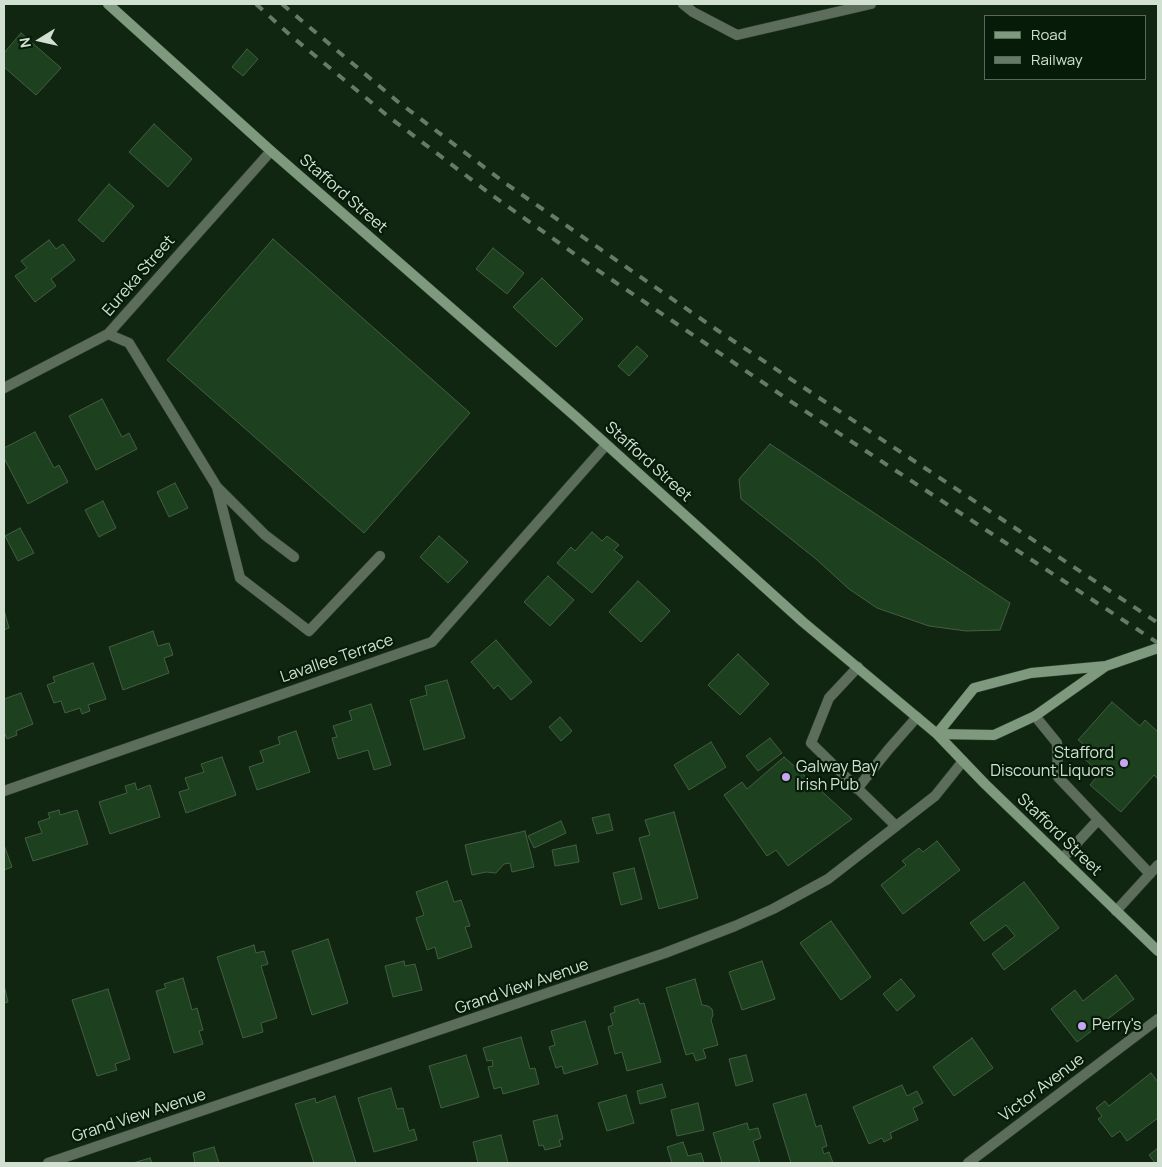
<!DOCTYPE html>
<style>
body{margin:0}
#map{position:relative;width:1162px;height:1167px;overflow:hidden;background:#102611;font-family:Manrope,sans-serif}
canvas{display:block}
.frame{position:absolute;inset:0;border:5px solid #d2e0d2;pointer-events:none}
.legend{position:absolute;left:984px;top:15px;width:162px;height:65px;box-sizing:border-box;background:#061c08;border:1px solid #586a59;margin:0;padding:6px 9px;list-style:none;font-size:15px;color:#d2e0d2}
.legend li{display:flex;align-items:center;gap:10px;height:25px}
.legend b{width:25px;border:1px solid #586a59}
.north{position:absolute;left:15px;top:15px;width:50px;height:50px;-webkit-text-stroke:4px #061c08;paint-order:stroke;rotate:260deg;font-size:14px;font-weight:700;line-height:20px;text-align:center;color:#d2e0d2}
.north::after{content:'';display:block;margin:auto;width:18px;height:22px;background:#d2e0d2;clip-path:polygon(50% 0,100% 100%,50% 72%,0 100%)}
</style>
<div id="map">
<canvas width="1162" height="1167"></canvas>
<div class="frame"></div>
<ul class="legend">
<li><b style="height:6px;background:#7f997e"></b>Road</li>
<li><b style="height:6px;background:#677a68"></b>Railway</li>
</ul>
<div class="north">N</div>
</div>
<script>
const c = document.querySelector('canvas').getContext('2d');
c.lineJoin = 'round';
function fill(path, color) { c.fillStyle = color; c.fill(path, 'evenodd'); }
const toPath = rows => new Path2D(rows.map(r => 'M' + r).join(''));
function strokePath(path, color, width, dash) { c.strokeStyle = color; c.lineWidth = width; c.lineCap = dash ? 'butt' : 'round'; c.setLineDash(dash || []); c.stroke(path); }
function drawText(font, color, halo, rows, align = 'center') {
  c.font = font + ' Manrope,sans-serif'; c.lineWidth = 4.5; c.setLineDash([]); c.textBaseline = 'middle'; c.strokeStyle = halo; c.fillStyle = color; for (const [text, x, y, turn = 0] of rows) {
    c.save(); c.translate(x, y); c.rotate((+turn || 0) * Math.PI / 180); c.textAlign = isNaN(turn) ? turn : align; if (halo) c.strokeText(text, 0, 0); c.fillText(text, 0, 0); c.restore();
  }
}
const building = toPath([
 [21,33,61,68,36,95,4,67,4,53,21,33],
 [247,49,258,59,243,76,232,67,247,49],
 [154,124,192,159,168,187,129,152,154,124],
 [109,184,134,206,103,242,78,220,109,184],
 [273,239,470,413,364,533,167,360,273,239],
 [49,240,56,249,63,244,75,260,51,279,56,286,35,302,15,276,27,268,21,261,49,240],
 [493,248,524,273,507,294,476,269,493,248],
 [542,278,583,319,556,347,513,307,542,278],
 [637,346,648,356,629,376,618,366,637,346],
 [102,399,122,437,129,433,137,449,96,470,69,416,102,399],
 [35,432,54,468,59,465,68,482,28,504,4,458,4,448,35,432],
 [770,444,1010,603,1000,630,966,631,929,626,877,608,849,589,816,559,741,499,739,479,770,444],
 [175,483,188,508,169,517,157,492,175,483],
 [103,501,116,528,99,537,85,510,103,501],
 [20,528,34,553,18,561,5,536,20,528],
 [592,532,602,541,607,536,619,545,614,550,623,557,592,593,557,563,571,547,575,551,592,532],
 [439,536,468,562,448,583,420,557,439,536],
 [548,576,574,600,550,626,524,602,548,576],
 [638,581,670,611,641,642,609,612,638,581],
 [4,610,9,628,4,630,4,610],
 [153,631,158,646,169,643,173,655,164,658,169,673,123,690,109,647,153,631],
 [496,640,532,682,511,700,498,685,494,689,471,662,496,640],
 [738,654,769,684,740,715,708,685,738,654],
 [93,663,106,699,88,705,90,711,82,714,80,708,65,713,61,701,54,703,47,685,55,682,53,677,93,663],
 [447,680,465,738,424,750,410,700,427,695,425,686,447,680],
 [21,693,33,724,16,731,17,735,7,739,5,734,4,734,4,699,21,693],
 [1112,702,1140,726,1145,720,1158,732,1158,779,1154,775,1121,812,1090,785,1100,773,1079,754,1086,746,1078,740,1112,702],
 [371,704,391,765,374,770,368,750,338,759,332,738,337,737,333,726,352,720,349,711,371,704],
 [560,717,572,731,561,741,549,727,560,717],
 [296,731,310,772,257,790,249,767,264,762,260,751,280,744,278,737,296,731],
 [770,738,782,753,758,771,746,756,770,738],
 [711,742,726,767,689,790,674,765,711,742],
 [222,757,236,795,186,813,179,792,189,789,185,778,204,772,201,764,222,757],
 [784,757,852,819,788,866,776,850,767,856,724,795,742,782,747,789,784,757],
 [135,783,137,790,150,785,160,817,110,834,99,802,127,793,125,786,135,783],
 [59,810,60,815,77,810,88,844,33,861,25,838,42,833,38,822,50,818,48,813,59,810],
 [674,812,698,898,659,909,639,838,650,835,645,820,674,812],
 [609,814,613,830,597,834,592,818,609,814],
 [561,821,566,833,534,848,528,836,561,821],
 [525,831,534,867,512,872,510,863,504,864,496,873,486,872,472,875,465,845,525,831],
 [937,841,960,870,903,914,881,885,906,865,902,861,919,848,923,852,937,841],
 [4,845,12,867,4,870,4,845],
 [576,845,579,862,555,866,552,850,576,845],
 [634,868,642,899,621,905,613,873,634,868],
 [447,881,454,902,461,900,470,926,465,927,472,947,438,959,435,947,427,950,416,918,424,915,416,892,447,881],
 [1024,882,1059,928,1004,970,992,954,1015,936,1006,925,984,941,970,923,1024,882],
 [831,921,871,977,841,1000,800,943,831,921],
 [328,939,348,1003,312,1015,292,951,328,939],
 [254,945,256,953,264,951,268,964,261,966,277,1018,261,1023,263,1032,243,1038,217,957,254,945],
 [404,961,405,966,415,964,422,990,393,997,385,966,404,961],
 [762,961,775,999,742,1010,729,972,762,961],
 [1116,975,1134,999,1077,1042,1051,1009,1075,990,1083,1001,1116,975],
 [183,978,192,1010,197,1008,203,1030,199,1031,203,1044,174,1053,156,991,166,988,164,984,183,978],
 [695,979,702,1005,708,1006,712,1009,713,1015,711,1020,718,1045,703,1049,706,1058,696,1061,693,1053,686,1055,666,988,695,979],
 [901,979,915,996,897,1011,883,994,901,979],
 [4,985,8,1002,4,1003,4,985],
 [108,989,130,1059,115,1064,117,1070,97,1076,72,1000,108,989],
 [638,999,640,1004,644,1003,661,1062,627,1071,622,1052,615,1054,608,1027,613,1025,610,1014,615,1012,614,1007,638,999],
 [585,1021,598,1064,564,1074,562,1066,556,1068,549,1047,555,1045,551,1031,585,1021],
 [521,1037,530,1069,535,1068,539,1084,503,1094,501,1087,494,1089,488,1067,493,1066,492,1060,487,1061,483,1048,521,1037],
 [972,1038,993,1068,954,1096,933,1067,972,1038],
 [466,1055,479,1097,441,1108,429,1066,466,1055],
 [746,1055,753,1081,736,1086,729,1059,746,1055],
 [1151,1073,1158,1082,1158,1118,1127,1141,1120,1131,1112,1137,1098,1119,1102,1116,1096,1108,1105,1101,1109,1106,1151,1073],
 [662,1084,666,1097,640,1104,637,1091,662,1084],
 [902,1085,907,1096,917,1091,923,1103,913,1108,918,1120,890,1133,892,1138,884,1142,882,1138,869,1144,853,1107,902,1085],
 [391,1088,397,1109,403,1108,409,1131,414,1129,417,1140,374,1152,358,1098,391,1088],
 [806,1094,816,1127,821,1125,827,1146,822,1148,824,1154,829,1152,833,1163,791,1163,773,1104,806,1094],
 [626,1095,634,1123,607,1131,598,1103,626,1095],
 [335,1096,356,1163,314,1163,295,1104,315,1098,316,1103,335,1096],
 [698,1103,704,1130,677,1136,671,1110,698,1103],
 [557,1115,563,1139,559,1140,561,1146,545,1150,543,1145,539,1146,533,1121,557,1115],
 [747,1123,749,1130,758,1128,761,1138,753,1141,760,1163,722,1163,713,1133,747,1123],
 [501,1135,508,1163,478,1163,473,1142,501,1135],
 [683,1142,688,1156,701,1153,704,1163,672,1163,667,1147,683,1142],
 [214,1147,219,1163,195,1163,193,1153,214,1147],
 [1158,1148,1158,1163,1155,1163,1149,1155,1158,1148],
 [150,1158,152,1163,133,1163,150,1158]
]);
const lane = toPath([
 [108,334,129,343,217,487,240,578,309,631,380,556],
 [217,487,265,535,294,557],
 [858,667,829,698,811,743,896,826],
 [1035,716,1057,743,1058,777,1150,874],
 [857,789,888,750,917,717],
 [1062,859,1098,820],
 [1116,911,1158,865]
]);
const street = toPath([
 [683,4,693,12,737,35,871,4],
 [4,388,108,334,271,151],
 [4,791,432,642,606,445],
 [48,1163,665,953,735,926,773,909,828,879,935,796,963,761],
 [968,1163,1158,1019]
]);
const secondary = toPath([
 [108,4,271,151,576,417,803,622,937,734,985,784,1158,951],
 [937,734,974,688,1031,673,1106,666,1158,648],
 [937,734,994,735,1035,716,1106,666]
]);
const rail = toPath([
 [256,4,290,35,389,117,493,196,593,267,799,407,1158,643],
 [282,4,397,101,505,183,717,330,1158,623]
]);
const markers = [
 [1124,763,5,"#c6a6f0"],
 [786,777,5,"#c6a6f0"],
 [1082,1026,5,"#c6a6f0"]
];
const streetNames = [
 ["Stafford Street",343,194,41],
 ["Eureka Street",139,276,-49],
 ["Stafford Street",648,462,42],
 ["Lavallee Terrace",337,659,-19],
 ["Stafford Street",1059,835,44],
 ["Grand View Avenue",522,987,-19],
 ["Victor Avenue",1042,1088,-37],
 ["Grand View Avenue",139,1116,-18]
];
const poiNames = [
 ["Stafford",1114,754,"right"],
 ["Discount Liquors",1114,772,"right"],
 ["Galway Bay",796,768],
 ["Irish Pub",796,786],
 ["Perry's",1092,1026]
];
fill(building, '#1d411f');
strokePath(building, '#445d44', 1);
strokePath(lane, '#2b402c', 11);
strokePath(street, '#2b402c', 11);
strokePath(secondary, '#2b402c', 11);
strokePath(lane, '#5d6d5c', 10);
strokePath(street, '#5d6d5c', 10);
strokePath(secondary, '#7f997e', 10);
strokePath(rail, '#677a68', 4, [9, 9]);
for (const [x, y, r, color] of markers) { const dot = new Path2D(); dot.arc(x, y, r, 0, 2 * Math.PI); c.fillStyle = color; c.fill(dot); strokePath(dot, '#061c08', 2); }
drawText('16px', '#d2e0d2', '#061c08', streetNames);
drawText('16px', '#d2e0d2', '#061c08', poiNames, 'left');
</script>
